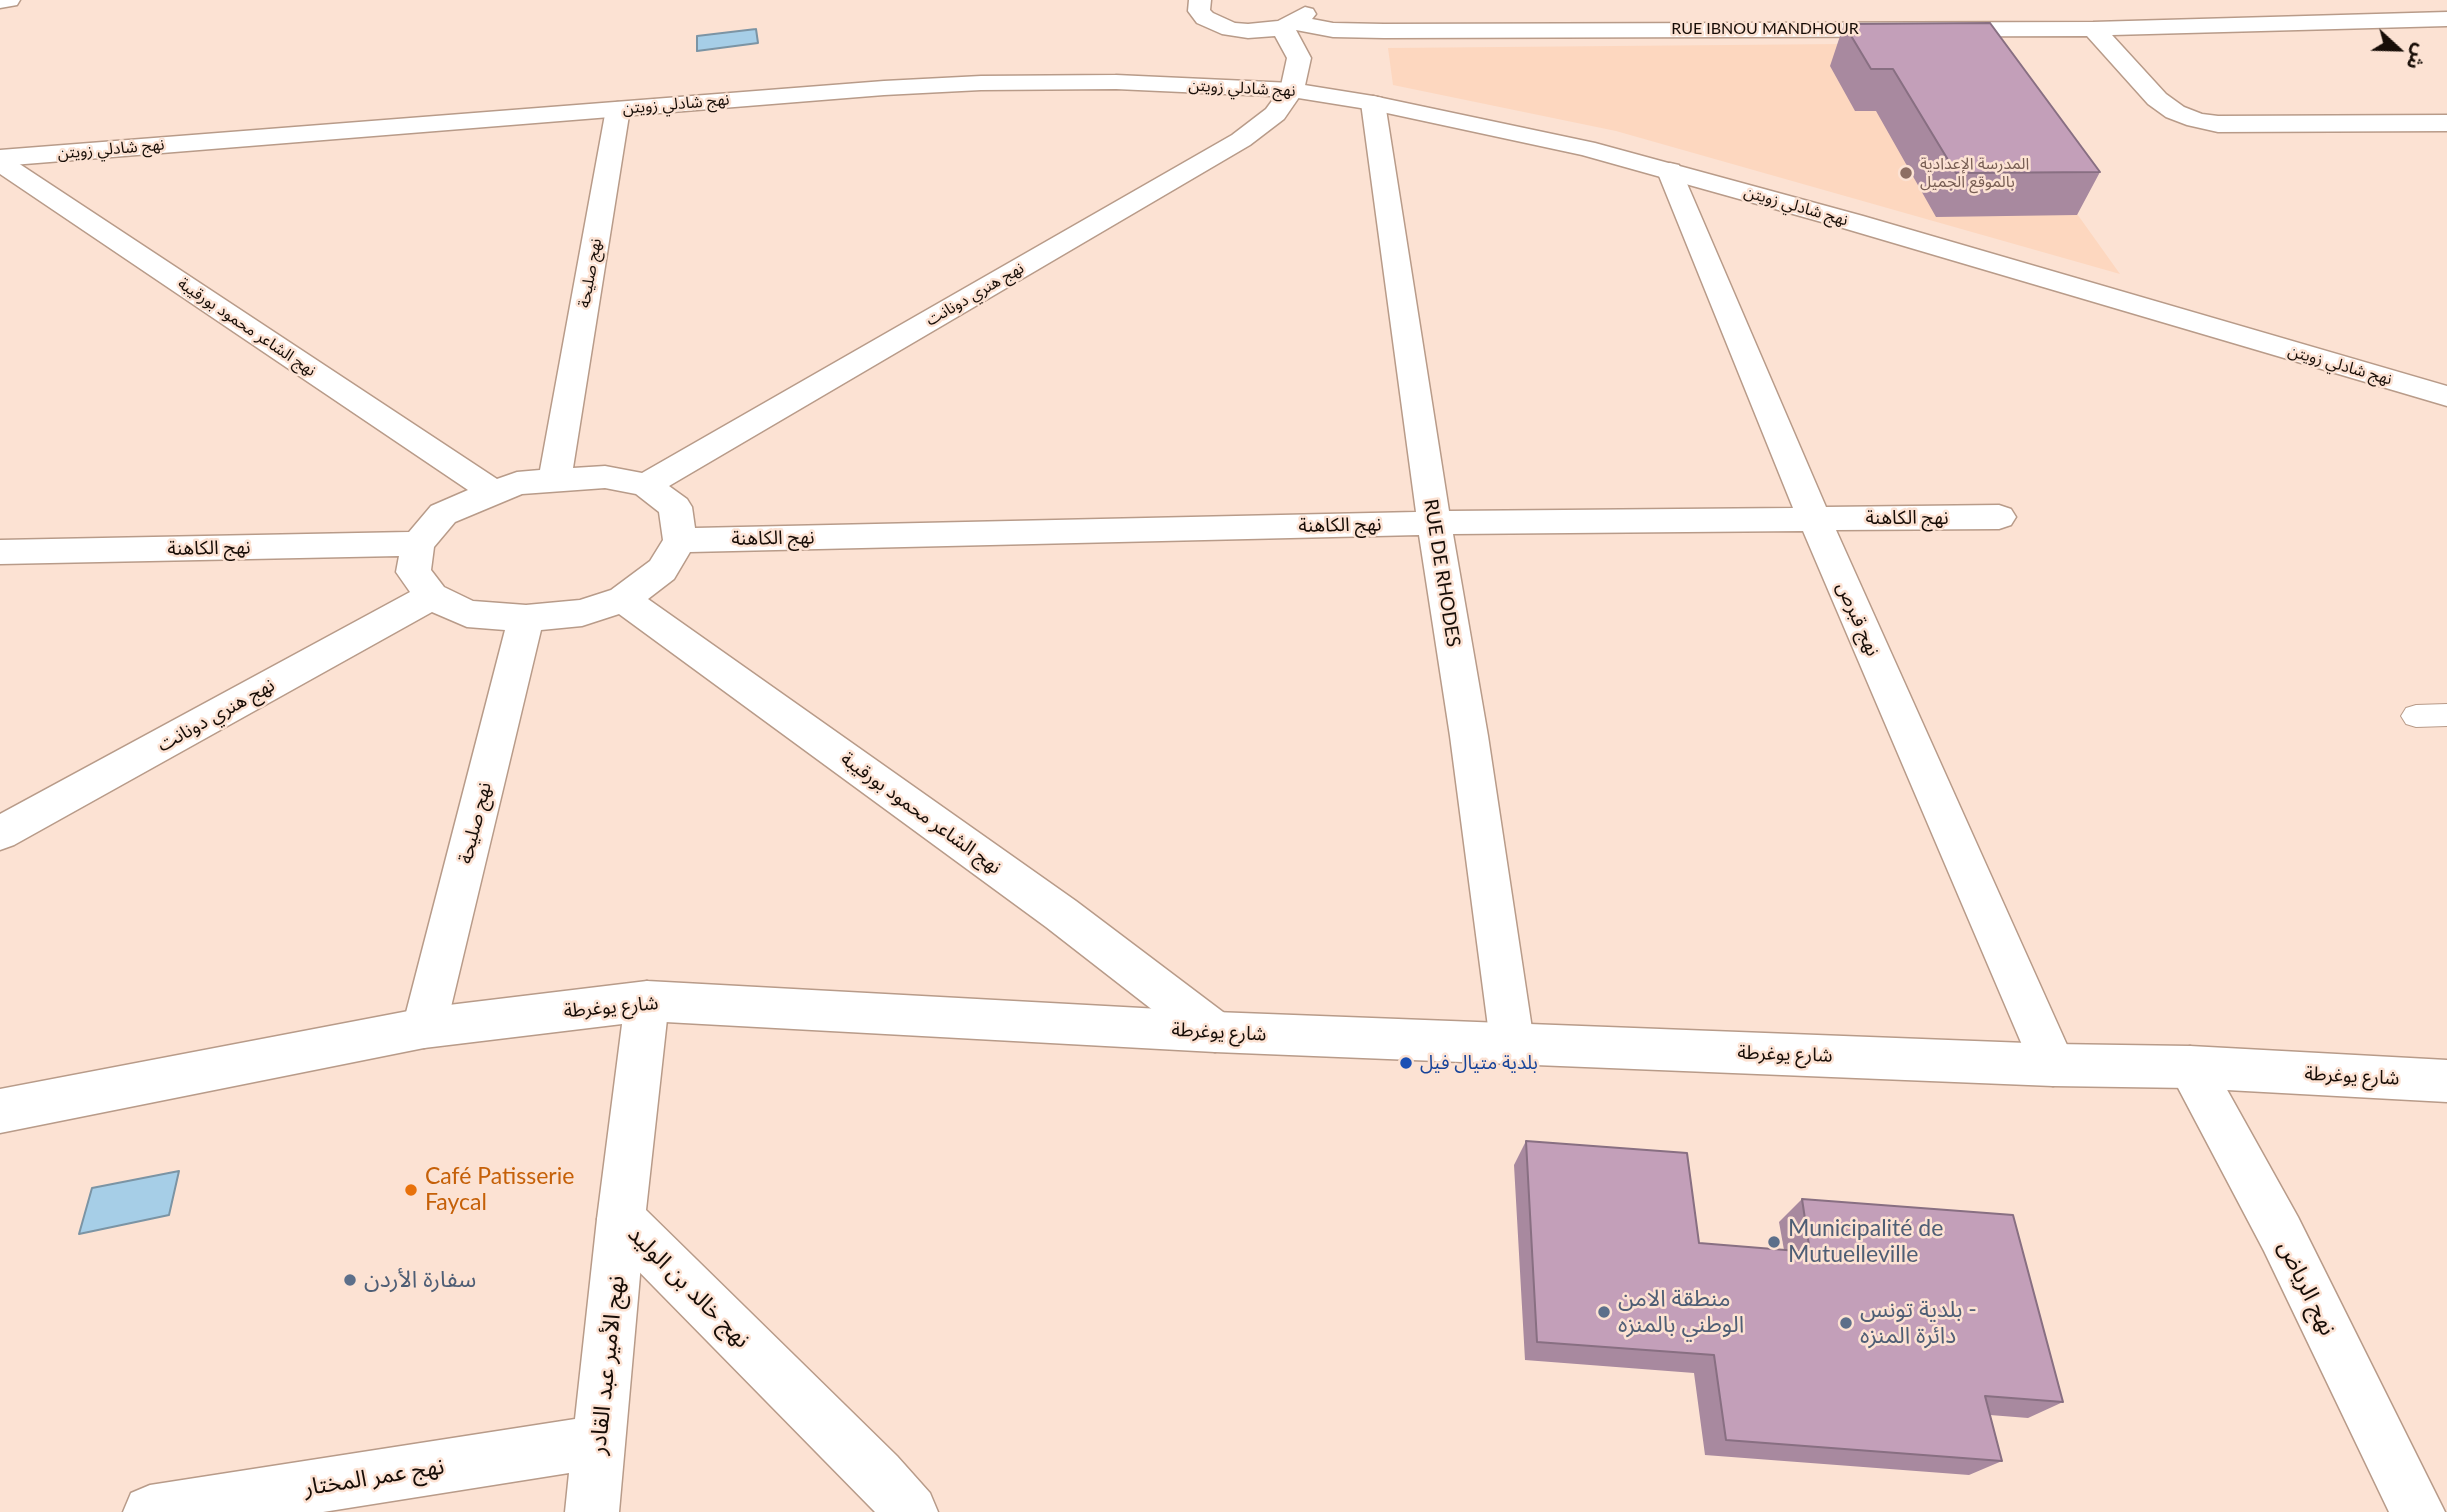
<!DOCTYPE html>
<meta charset="utf-8">
<style>
body{margin:0}
#map{position:relative;width:2447px;height:1512px;overflow:hidden;background:#fce2d3;font-family:Lato,"Noto Sans Arabic",sans-serif}
canvas{display:block}
.north{position:absolute;left:2363px;top:14px;width:70px;height:70px;-webkit-text-stroke:5px #fce2d3;paint-order:stroke;rotate:112deg;font-size:19px;font-weight:700;line-height:28px;text-align:center;color:#170d07}
.north::after{content:'';display:block;margin:auto;width:24px;height:32px;background:#170d07;clip-path:polygon(50% 0,100% 100%,50% 72%,0 100%)}
</style>
<div id="map">
<canvas width="2447" height="1512"></canvas>
<div class="north">ش</div>
</div>
<script>
const c = document.querySelector('canvas').getContext('2d');
c.lineJoin = 'round';
function fill(path, color) { c.fillStyle = color; c.fill(path, 'evenodd'); }
const toPath = rows => new Path2D(rows.map(r => 'M' + r).join(''));
function strokePath(path, color, width, dash) { c.strokeStyle = color; c.lineWidth = width; c.lineCap = dash ? 'butt' : 'round'; c.setLineDash(dash || []); c.stroke(path); }
function drawText(font, color, halo, rows, align = 'center') {
  c.font = font + ' Lato,"Noto Sans Arabic",sans-serif'; c.lineWidth = 5; c.setLineDash([]); c.textBaseline = 'middle'; c.strokeStyle = halo; c.fillStyle = color; for (const [text, x, y, turn = 0] of rows) {
    c.save(); c.translate(x, y); c.rotate((+turn || 0) * Math.PI / 180); c.textAlign = isNaN(turn) ? turn : align; if (halo) c.strokeText(text, 0, 0); c.fillText(text, 0, 0); c.restore();
  }
}
const built = toPath([
 [1955,43,2120,274,1616,131,1393,85,1388,48]
]);
const water = toPath([
 [756,29,758,43,697,51,697,36,756,29],
 [179,1171,169,1215,79,1234,92,1188,179,1171]
]);
const service = toPath([
 [2447,704,2447,726,2416,727,2406,724,2401,716,2406,708,2416,705,2447,704]
]);
const minor = toPath([
 [0,0,20,0,17,5,0,8,0,0],
 [1189,0,1211,0,1210,10,1213,13,1235,23,1248,24,1278,21,1305,7,1313,9,1316,14,1312,19,1333,23,1384,24,2093,22,2447,12,2447,26,2112,35,2166,94,2184,107,2202,114,2218,116,2447,115,2447,131,2218,132,2187,125,2166,117,2148,104,2087,36,1384,38,1333,37,1296,30,1311,58,1304,90,1284,119,1250,145,669,486,687,499,692,507,695,528,1416,512,1361,103,1364,98,1373,96,1382,98,1385,103,1449,511,1793,508,1657,171,1661,165,1670,163,1679,165,1826,507,1999,505,2011,509,2016,517,2011,525,1999,529,1836,530,2076,1065,2069,1080,2053,1086,2037,1080,1803,531,1453,534,1488,736,1534,1042,1528,1057,1512,1063,1496,1057,1490,1042,1450,736,1419,535,690,552,674,579,648,599,1076,901,1231,1018,1237,1032,1231,1046,1215,1052,1199,1046,1046,927,619,614,582,626,541,630,446,1028,440,1042,424,1048,408,1042,402,1028,505,630,467,627,432,612,14,845,0,850,0,814,410,592,396,572,399,556,0,564,0,540,409,532,431,506,468,490,0,174,0,154,9,157,497,479,517,472,540,470,606,109,609,104,618,102,627,104,630,109,573,468,605,466,642,473,1232,135,1266,109,1280,90,1287,58,1275,36,1248,38,1222,34,1197,23,1188,11,1189,0],
 [605,488,636,494,659,512,663,540,650,561,611,590,580,600,526,605,473,601,444,587,431,570,434,547,455,522,522,494,605,488],
 [2190,1046,2206,1052,2298,1217,2445,1512,2389,1512,2264,1251,2167,1067,2174,1052,2190,1046],
 [621,1195,638,1202,645,1219,619,1512,565,1512,569,1473,323,1512,123,1512,131,1493,150,1485,575,1419,597,1219,604,1202,621,1195]
]);
const tertiary = toPath([
 [1116,75,1292,83,1373,96,1595,143,1863,216,2447,386,2447,406,1843,228,1582,155,1373,110,1292,97,1116,89,981,90,884,95,0,166,0,150,884,81,981,76,1116,75],
 [647,981,662,987,669,1001,646,1210,897,1456,930,1493,938,1512,875,1512,604,1236,597,1219,625,1001,632,987,647,981]
]);
const secondary = toPath([
 [647,981,1215,1012,2053,1044,2190,1046,2447,1060,2447,1102,2190,1088,2053,1086,1215,1052,647,1021,424,1048,0,1133,0,1089,424,1008,647,981]
]);
const wall = toPath([
 [1844,24,2100,172,2077,215,1936,217,1876,111,1855,111,1830,66],
 [1526,1141,1699,1243,1784,1250,1779,1222,1802,1199,2063,1402,2028,1418,1990,1415,2002,1461,1969,1475,1705,1455,1694,1373,1525,1360,1514,1165]
]);
const building = toPath([
 [1990,23,2100,172,1956,173,1893,69,1871,69,1844,24,1990,23],
 [1526,1141,1687,1153,1699,1243,1810,1252,1802,1199,2013,1215,2063,1402,1985,1396,2002,1461,1726,1440,1714,1355,1537,1342,1526,1141]
]);
const markers = [
 [1906,173,7,"#8d6e63"],
 [1406,1063,7,"#1a4fb4"],
 [411,1190,7,"#e8710a"],
 [1774,1242,7,"#5c6f8a"],
 [350,1280,7,"#5c6f8a"],
 [1604,1312,7,"#5c6f8a"],
 [1846,1323,7,"#5c6f8a"]
];
const farStreetnames = [
 ["RUE IBNOU MANDHOUR",1765,29],
 ["نهج شادلي زويتن",1242,88,3],
 ["نهج شادلي زويتن",676,104,-5],
 ["نهج شادلي زويتن",111,149,-5],
 ["نهج شادلي زويتن",1796,206,16],
 ["نهج صليحة",590,273,-80],
 ["نهج هنري دونانت",975,294,-30],
 ["نهج الشاعر محمود بورقيبة",247,327,34],
 ["نهج شادلي زويتن",2340,365,16]
];
const farEducationnames = [
 ["المدرسة الإعدادية",1920,164],
 ["بالموقع الجميل",1920,182]
];
const streetNames = [
 ["نهج الكاهنة",1907,518],
 ["نهج الكاهنة",1340,525,-1],
 ["نهج الكاهنة",773,538,-1],
 ["نهج الكاهنة",209,548,-1],
 ["RUE DE RHODES",1442,573,81],
 ["نهج قبرص",1858,619,66],
 ["نهج هنري دونانت",216,715,-29],
 ["نهج الشاعر محمود بورقيبة",921,813,36],
 ["نهج صليحة",475,823,-76],
 ["شارع يوغرطة",611,1007,-5],
 ["شارع يوغرطة",1219,1032,3],
 ["شارع يوغرطة",1785,1054,2],
 ["شارع يوغرطة",2352,1076,3]
];
const transitNames = [
 ["بلدية متيال فيل",1420,1063]
];
const nearFoodnames = [
 ["Café Patisserie",425,1177],
 ["Faycal",425,1203]
];
const nearServicenames = [
 ["Municipalité de",1788,1229],
 ["Mutuelleville",1788,1255],
 ["سفارة الأردن",364,1280],
 ["منطقة الامن",1618,1299],
 ["الوطني بالمنزه",1618,1325],
 ["بلدية تونس -",1860,1310],
 ["دائرة المنزه",1860,1336]
];
const nearStreetnames = [
 ["نهج خالد بن الوليد",689,1287,45],
 ["نهج الرياض",2307,1288,64],
 ["نهج الأمير عبد القادر",607,1365,-84],
 ["نهج عمر المختار",374,1477,-9]
];
fill(built, '#fdd7bf');
fill(water, '#a6cee7');
strokePath(water, '#7b94a4', 2);
strokePath(service, '#b89b89', 2);
strokePath(minor, '#b89b89', 3);
strokePath(tertiary, '#b89b89', 3);
strokePath(secondary, '#b89b89', 3);
fill(service, '#fff');
fill(minor, '#fff');
fill(tertiary, '#fff');
fill(secondary, '#fff');
fill(wall, '#a8899f');
fill(building, '#c39fb9');
strokePath(building, '#886f82', 2);
for (const [x, y, r, color] of markers) { const dot = new Path2D(); dot.arc(x, y, r, 0, 2 * Math.PI); c.fillStyle = color; c.fill(dot); strokePath(dot, '#fce2d3', 2.5); }
drawText('16px', '#170d07', '#fce2d3', farStreetnames);
drawText('16px', '#785e54', '#fce2d3', farEducationnames, 'left');
drawText('19px', '#170d07', '#fce2d3', streetNames);
drawText('19px', '#164399', '#fce2d3', transitNames, 'left');
drawText('23px', '#c56008', '#fce2d3', nearFoodnames, 'left');
drawText('23px', '#4e5e75', '#fce2d3', nearServicenames, 'left');
drawText('23px', '#170d07', '#fce2d3', nearStreetnames);
</script>
